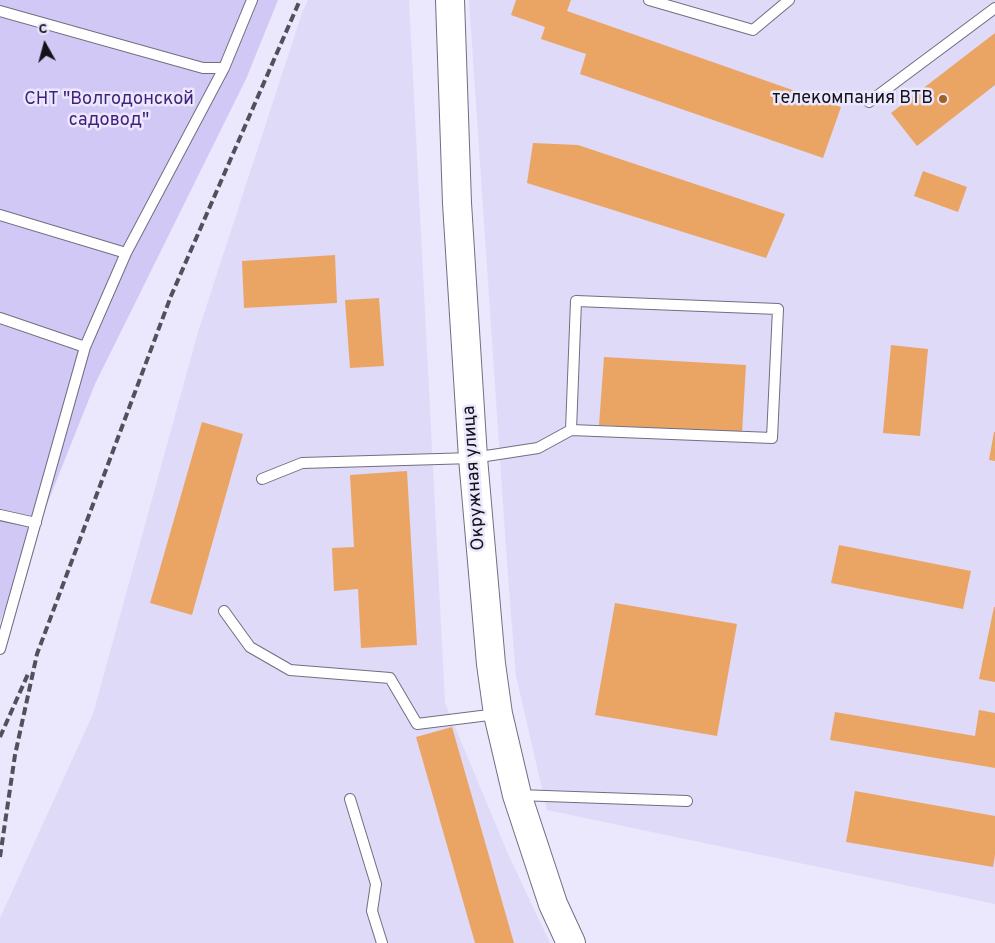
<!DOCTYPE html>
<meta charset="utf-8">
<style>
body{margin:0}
#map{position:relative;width:995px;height:943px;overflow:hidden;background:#ebe7fd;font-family:Overpass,sans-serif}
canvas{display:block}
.north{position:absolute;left:20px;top:20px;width:50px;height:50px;-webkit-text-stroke:4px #ebe7fd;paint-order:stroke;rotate:353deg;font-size:14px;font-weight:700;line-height:20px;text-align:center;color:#131219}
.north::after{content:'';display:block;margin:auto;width:18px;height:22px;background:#131219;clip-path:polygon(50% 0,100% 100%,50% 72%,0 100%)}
</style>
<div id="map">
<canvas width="995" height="943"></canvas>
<div class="north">С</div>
</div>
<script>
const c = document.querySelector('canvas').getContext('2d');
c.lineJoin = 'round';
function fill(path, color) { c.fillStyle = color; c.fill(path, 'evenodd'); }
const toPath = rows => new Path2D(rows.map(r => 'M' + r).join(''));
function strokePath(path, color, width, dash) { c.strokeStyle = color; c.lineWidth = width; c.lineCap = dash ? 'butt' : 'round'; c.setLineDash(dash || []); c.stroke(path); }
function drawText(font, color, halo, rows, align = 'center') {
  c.font = font + ' Overpass,sans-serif'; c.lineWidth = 5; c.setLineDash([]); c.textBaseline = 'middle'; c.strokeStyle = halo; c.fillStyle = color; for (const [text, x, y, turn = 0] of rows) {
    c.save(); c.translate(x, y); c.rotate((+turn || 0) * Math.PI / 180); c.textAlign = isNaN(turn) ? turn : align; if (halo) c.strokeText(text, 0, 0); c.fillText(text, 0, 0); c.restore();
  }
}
const built = toPath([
 [308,0,409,0,445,703,508,854,550,943,0,943,0,918,93,714,198,332,302,13],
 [469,0,995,0,995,904,547,810,516,676,507,563]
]);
const green = toPath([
 [0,0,278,0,246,79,95,384,0,622]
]);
const building = toPath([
 [516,0,571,0,567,11,841,107,823,158,580,74,586,54,541,39,545,27,511,15],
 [995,33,995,85,917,146,891,113],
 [533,143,578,145,785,214,766,258,527,183],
 [923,171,967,187,958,212,914,196],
 [335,255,337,303,244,308,242,261],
 [379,298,384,366,350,368,345,300],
 [891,345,928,349,920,436,883,433],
 [604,357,746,365,742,433,599,425],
 [202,422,243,434,192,615,150,603],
 [994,432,995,432,995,461,989,460],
 [407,471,417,645,361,648,358,589,334,591,332,548,354,547,350,475],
 [839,545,971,571,963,609,831,583],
 [615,603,737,624,717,736,595,715],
 [994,607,995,607,995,682,979,679],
 [979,710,995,713,995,768,830,740,835,712,975,736],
 [452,727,514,943,475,943,416,737],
 [855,791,995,816,995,855,993,867,846,842]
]);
const lane = toPath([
 [649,0,753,30,789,0],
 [0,11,203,68,224,68,252,0],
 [869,102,995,8],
 [0,215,126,253],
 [0,318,85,347],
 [262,479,302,463,473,458,538,448,571,430,772,438,778,309,576,301,571,430],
 [0,515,36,523],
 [224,611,250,647,290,670,390,678,417,724,497,714],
 [0,649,85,347,126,253,224,68],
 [518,795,687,801],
 [350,799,376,884,372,911,382,943]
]);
const secondary = toPath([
 [450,0,457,203,473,458,491,664,498,714,517,795,553,904,571,943]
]);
const rail = toPath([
 [0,737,28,674],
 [0,857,15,755,37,654,171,296,300,0]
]);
const markers = [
 [943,99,5,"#9e6225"]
];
const poiNames = [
 ["телекомпания ВТВ",933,99]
];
const parkNames = [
 ["СНТ \"Волгодонской",109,100],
 ["садовод\"",109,121]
];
const streetNames = [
 ["Окружная улица",475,478,-94]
];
fill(built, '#dfdaf7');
fill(green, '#d2c8f6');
fill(building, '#eaa565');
strokePath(lane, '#716e81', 12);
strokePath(secondary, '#716e81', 30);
strokePath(lane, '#fff', 10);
strokePath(secondary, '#fff', 28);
strokePath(rail, '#51505b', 4, [8, 4]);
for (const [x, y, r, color] of markers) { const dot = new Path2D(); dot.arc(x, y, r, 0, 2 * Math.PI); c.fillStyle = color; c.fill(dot); strokePath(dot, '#ebe7fd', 2); }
drawText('18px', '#131219', '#ebe7fd', poiNames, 'right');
drawText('18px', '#411f7b', '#ebe7fd', parkNames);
drawText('18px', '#131219', '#ebe7fd', streetNames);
</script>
